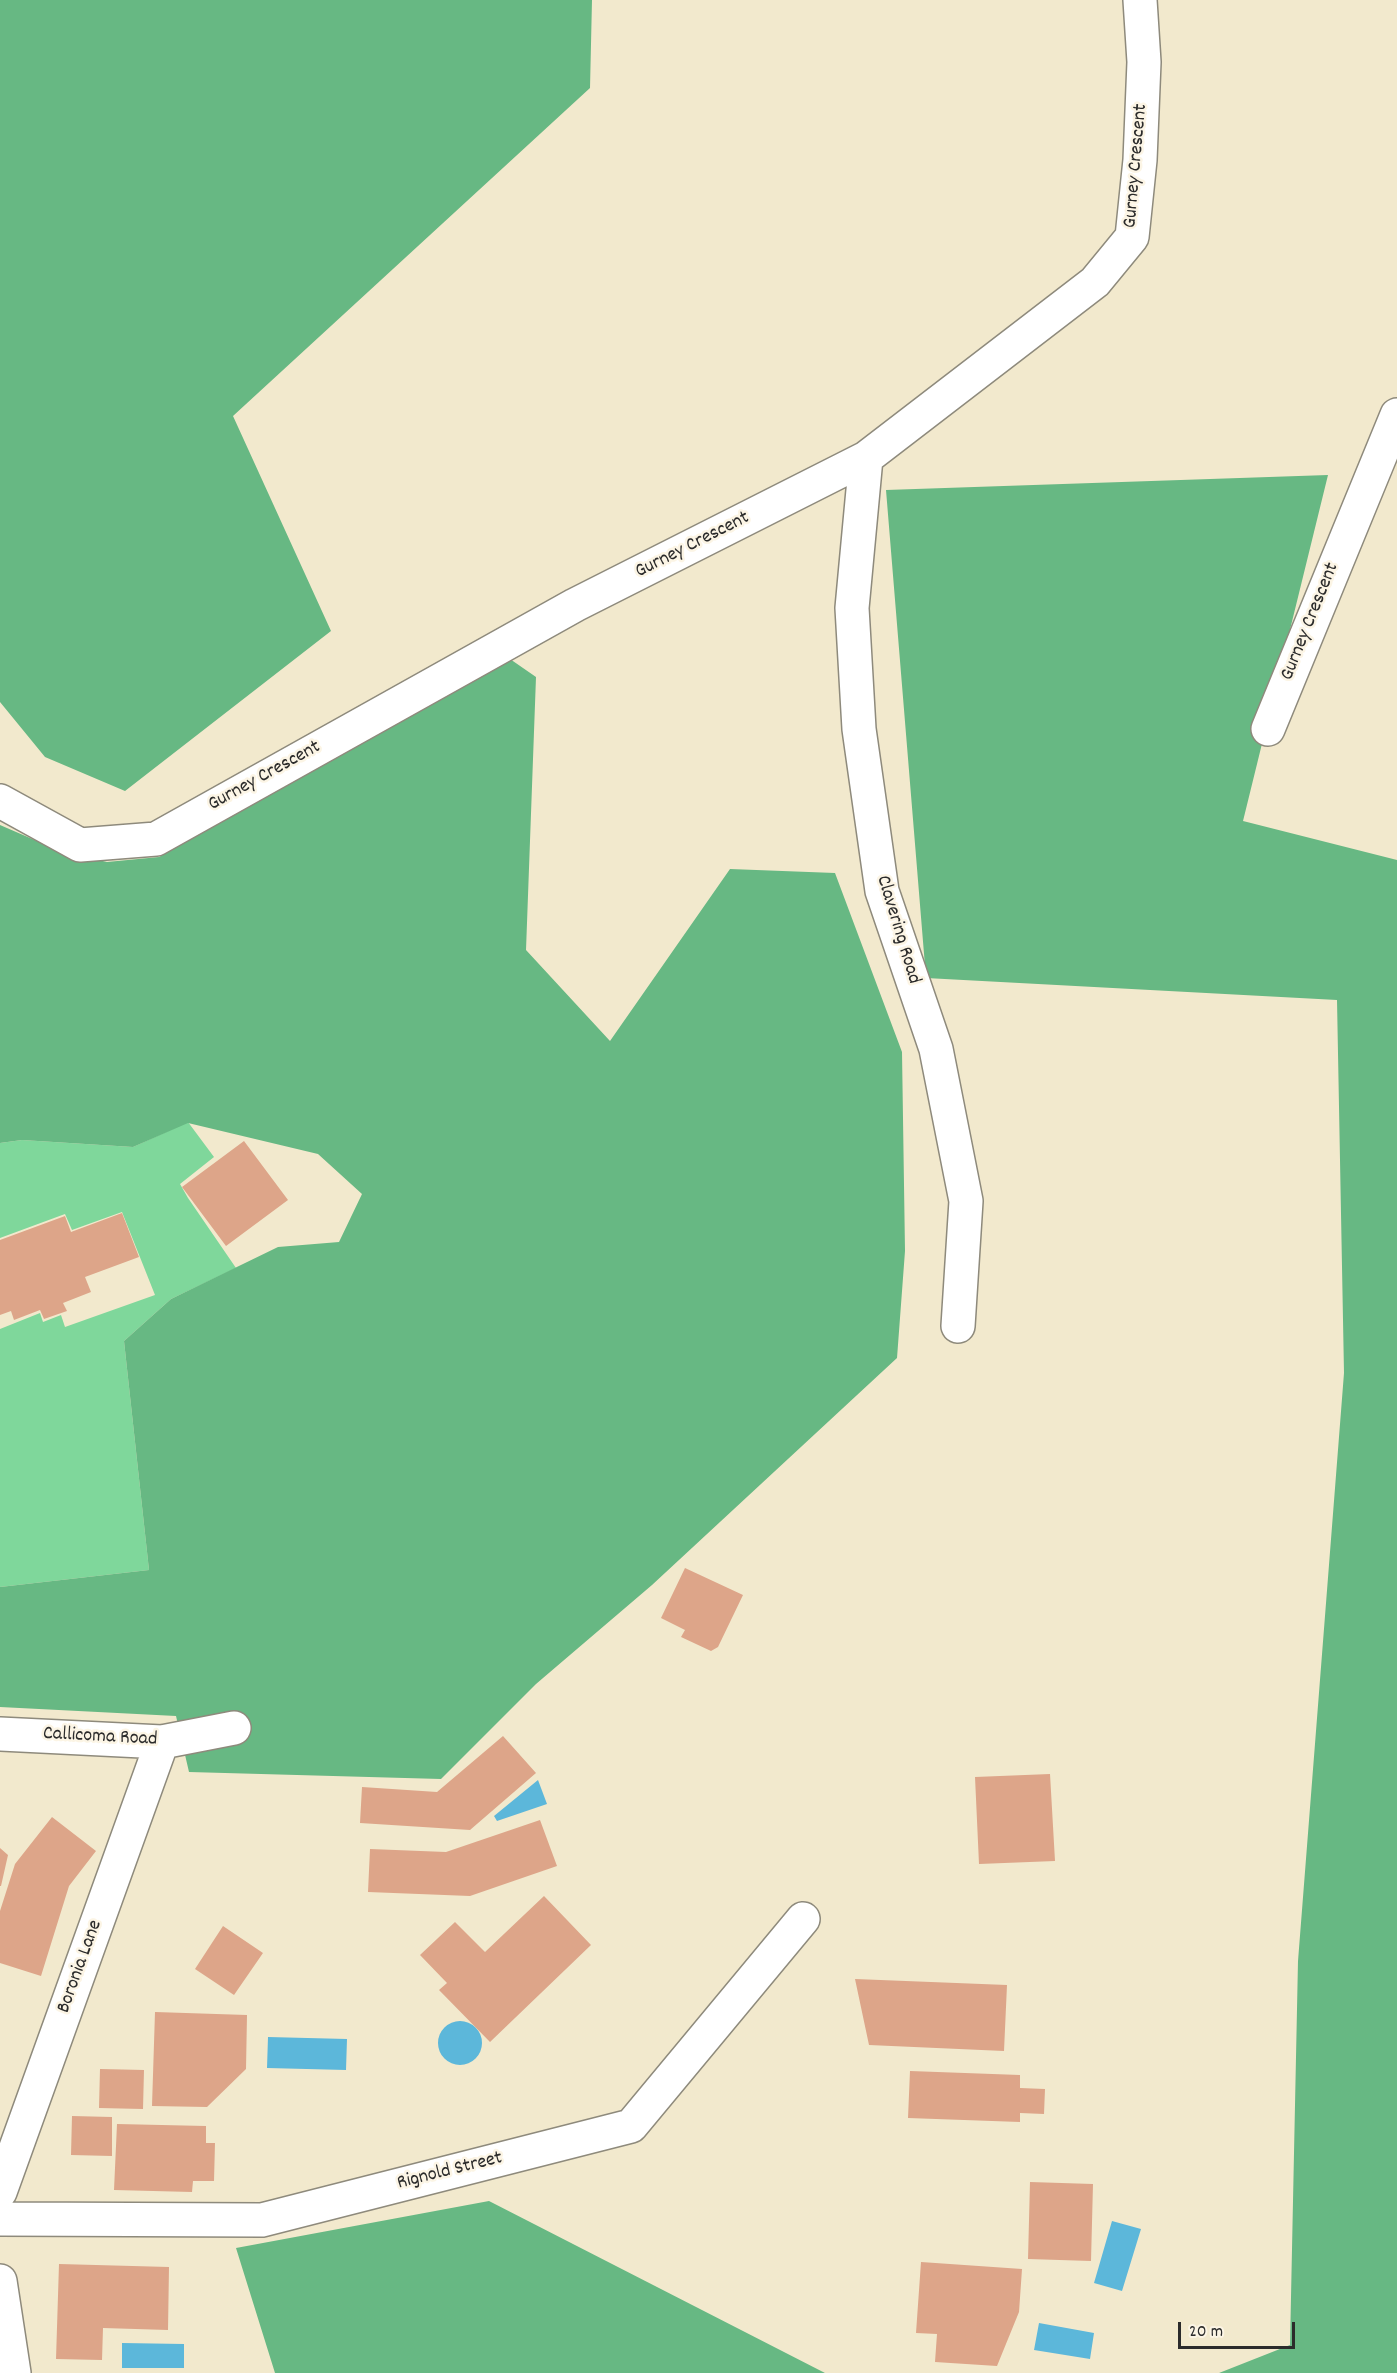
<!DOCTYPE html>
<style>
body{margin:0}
#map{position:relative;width:1397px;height:2373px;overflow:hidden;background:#f2e9cd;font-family:Dekko,sans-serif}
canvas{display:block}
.scale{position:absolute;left:1178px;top:2322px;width:117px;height:27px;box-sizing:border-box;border:3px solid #2b2b2b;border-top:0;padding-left:8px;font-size:18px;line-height:21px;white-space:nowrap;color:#2b2b2b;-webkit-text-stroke:4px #fcf5e5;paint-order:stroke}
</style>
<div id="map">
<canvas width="1397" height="2373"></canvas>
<div class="scale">20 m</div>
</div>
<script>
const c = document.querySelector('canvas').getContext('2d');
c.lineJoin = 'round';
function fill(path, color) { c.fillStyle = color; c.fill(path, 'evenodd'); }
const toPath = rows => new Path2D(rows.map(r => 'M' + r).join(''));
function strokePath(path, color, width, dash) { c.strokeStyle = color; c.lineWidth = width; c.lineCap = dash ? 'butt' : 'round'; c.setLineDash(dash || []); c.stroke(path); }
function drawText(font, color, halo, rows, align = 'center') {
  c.font = font + ' Dekko,sans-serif'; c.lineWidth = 5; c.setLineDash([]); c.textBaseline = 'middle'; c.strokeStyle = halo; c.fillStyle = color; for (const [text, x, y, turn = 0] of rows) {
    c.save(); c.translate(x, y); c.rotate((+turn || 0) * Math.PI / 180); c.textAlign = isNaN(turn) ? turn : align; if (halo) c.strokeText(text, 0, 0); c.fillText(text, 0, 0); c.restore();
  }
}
const green = toPath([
 [188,1122,214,1157,180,1184,188,1198,236,1268,171,1299,124,1341,149,1570,0,1587,0,1329,40,1313,43,1322,61,1315,65,1327,155,1295,122,1212,72,1230,65,1214,0,1238,0,1143,22,1140,133,1147]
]);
const forest = toPath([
 [0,0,592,0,590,88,233,416,331,631,125,791,45,757,0,702],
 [1328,475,1243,821,1397,860,1397,2373,1219,2373,1290,2345,1298,1961,1344,1373,1337,1000,926,978,886,490],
 [510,659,536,677,526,950,610,1041,730,869,835,873,902,1052,905,1251,897,1358,652,1585,536,1684,441,1779,189,1772,176,1716,0,1707,0,1587,149,1570,124,1341,171,1299,278,1247,339,1242,362,1194,318,1154,188,1123,133,1147,22,1140,0,1143,0,825,60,851,107,862,159,857],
 [489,2201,825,2373,275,2373,236,2248]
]);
const water = toPath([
 [538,1780,547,1804,497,1821,494,1816],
 '438 2043a22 22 0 1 1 44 0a22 22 0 1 1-44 0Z',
 [268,2037,347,2039,346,2070,267,2068],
 [1112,2221,1141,2229,1122,2291,1094,2283],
 [1039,2323,1094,2333,1090,2359,1034,2350],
 [122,2343,184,2344,184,2368,122,2368]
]);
const building = toPath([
 [244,1141,288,1200,226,1246,182,1187],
 [122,1213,139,1257,85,1277,91,1292,63,1303,67,1311,44,1319,40,1310,14,1320,11,1311,0,1315,0,1240,65,1216,71,1232],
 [685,1568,743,1595,718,1647,711,1651,681,1637,685,1630,661,1618],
 [503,1736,536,1773,470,1830,360,1823,362,1787,437,1792],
 [1050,1774,1055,1861,979,1864,975,1777],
 [52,1817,96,1851,69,1886,41,1976,0,1963,0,1911,15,1864],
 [540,1820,557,1866,470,1896,368,1892,370,1849,446,1852],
 [0,1848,8,1855,1,1886,0,1886],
 [544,1896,591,1945,490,2042,439,1990,447,1983,420,1955,455,1922,485,1952],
 [223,1926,263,1953,234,1995,195,1969],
 [855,1979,1007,1985,1004,2051,869,2045],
 [155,2012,247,2015,246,2069,207,2107,152,2106],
 [100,2069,144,2070,143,2109,99,2108],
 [910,2071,1020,2075,1020,2088,1045,2089,1044,2114,1020,2113,1020,2122,908,2118],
 [72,2116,112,2117,112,2156,71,2155],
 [117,2124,206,2126,206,2143,215,2143,214,2181,193,2181,192,2192,114,2190],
 [1030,2182,1093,2184,1091,2261,1028,2259],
 [921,2262,1022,2269,1019,2312,997,2366,935,2362,937,2334,916,2333],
 [59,2264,169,2267,168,2330,103,2328,102,2360,56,2359]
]);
const minor = toPath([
 [866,458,852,608,859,729,882,891,936,1049,966,1201,958,1326],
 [1268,729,1397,415],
 [0,801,80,845,156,839,575,605,866,458,1095,282,1132,237,1140,160,1144,62,1140,0],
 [0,1734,162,1742,234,1728],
 [0,2192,162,1742],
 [0,2219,262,2220,631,2126,803,1919],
 [0,2281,14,2373]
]);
const streetNames = [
 ["Gurney Crescent",1137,166,-85],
 ["Gurney Crescent",693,546,-27],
 ["Gurney Crescent",1311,622,-68],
 ["Gurney Crescent",265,777,-29],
 ["Clavering Road",897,930,73],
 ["Callicoma Road",100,1738,3],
 ["Boronia Lane",81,1967,-70],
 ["Rignold Street",450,2172,-14]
];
fill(green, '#7fd79b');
fill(forest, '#67b883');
fill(water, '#5cb7da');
fill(building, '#dda589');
strokePath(minor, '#8e8a7c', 36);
strokePath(minor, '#fff', 33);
drawText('20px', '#2b2b2b', '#fcf5e5', streetNames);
</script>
